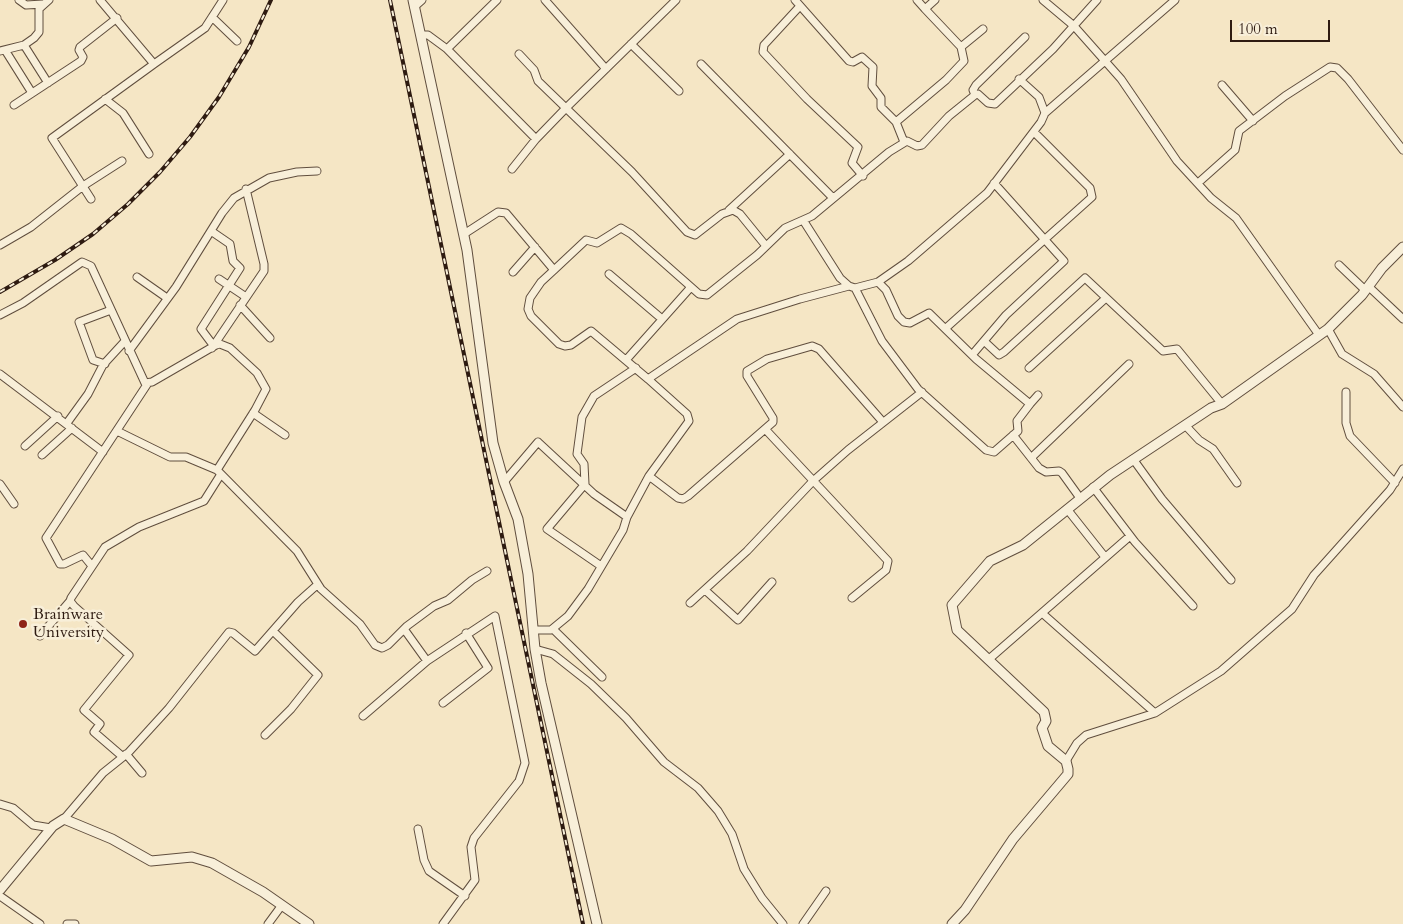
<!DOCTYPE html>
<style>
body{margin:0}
#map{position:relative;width:1403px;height:924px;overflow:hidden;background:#f5e6c5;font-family:Cardo,serif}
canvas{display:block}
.scale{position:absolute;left:1230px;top:20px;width:100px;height:22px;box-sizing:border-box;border:2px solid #2e1b11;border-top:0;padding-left:6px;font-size:15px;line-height:18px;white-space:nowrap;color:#2e1b11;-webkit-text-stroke:4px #f8efd9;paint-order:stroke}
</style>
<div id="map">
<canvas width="1403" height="924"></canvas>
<div class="scale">100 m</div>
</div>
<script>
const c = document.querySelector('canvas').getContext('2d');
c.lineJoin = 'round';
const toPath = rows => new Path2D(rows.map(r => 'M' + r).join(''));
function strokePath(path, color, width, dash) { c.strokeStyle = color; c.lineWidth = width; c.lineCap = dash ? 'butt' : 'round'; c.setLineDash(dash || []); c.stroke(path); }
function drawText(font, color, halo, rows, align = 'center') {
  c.font = font + ' Cardo,serif'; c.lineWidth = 5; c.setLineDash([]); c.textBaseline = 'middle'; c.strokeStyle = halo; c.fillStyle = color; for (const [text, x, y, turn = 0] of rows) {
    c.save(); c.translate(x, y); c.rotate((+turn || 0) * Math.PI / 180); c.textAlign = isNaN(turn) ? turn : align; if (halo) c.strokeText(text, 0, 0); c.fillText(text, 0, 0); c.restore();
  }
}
const minor = toPath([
 [19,0,26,5,43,4],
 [545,0,606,69],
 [795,0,849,61,853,62,862,57,873,67,872,86,881,98,881,107,896,122,904,142],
 [917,0,925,9,935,0],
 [1043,0,1074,26,1121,79,1177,161,1211,198,1236,218,1319,335],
 [800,6,764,45,763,52,807,99,858,147,852,163,863,176],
 [414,7,422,0],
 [212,17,237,41],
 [421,35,428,35,447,49,536,139],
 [631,44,679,91],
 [24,45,48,83],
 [961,47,983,29],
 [447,49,497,0],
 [5,50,32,93],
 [0,51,24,45,34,38,39,32,39,9,49,0],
 [519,54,534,70,538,81,632,172,687,232,695,235,722,214,733,210,740,214,766,246],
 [154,64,205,28,223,0],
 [701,64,833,198],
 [1222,85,1253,121],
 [975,95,973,90,976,85,1025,37],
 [105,99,123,113,149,154],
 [14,105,81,61,83,57,79,50,80,47,117,18],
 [1045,113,1175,0],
 [896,122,946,80,964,61,961,47,925,9],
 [512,169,536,139,567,107,676,0],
 [1198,183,1235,150,1239,131,1285,96,1330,67,1337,68,1348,79,1403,150],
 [91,199,52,138,154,64,100,0],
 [729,210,790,154],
 [803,220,840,278,849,286,855,288,878,282,886,290,898,316,904,322,910,323,929,313,976,359,1030,404,1038,395],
 [211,231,230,244,233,261,240,268,201,329,213,345],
 [464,234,498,212,506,213,554,270,586,240,597,243,621,228,631,234,699,294,707,295,757,255,785,228,812,216,889,152,907,141,917,146,922,145,949,116,975,95,978,94,988,103,995,104,1053,49,1097,0],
 [0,245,31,227,83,186,122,161],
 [1339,265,1365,290],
 [554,270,541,282,530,298,528,309,531,316,559,344,565,346,571,345,591,331,648,379,737,319,800,299,849,286],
 [513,272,535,247],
 [609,274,662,319],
 [137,277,167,298],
 [219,279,246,297],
 [878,282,908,261,987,193,1041,122,1045,113,1039,97,1019,79],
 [1368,286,1403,319],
 [855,288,882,341,918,389,986,450,994,452,1018,431,1017,421,1030,404],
 [240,305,270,338],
 [0,315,23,303,82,262,91,266,145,383,152,382,216,345,220,344,230,348,257,373,266,389,255,410,217,470,297,551,321,589,360,624,375,645,382,648,388,645,407,626,434,606,448,600,472,580,487,571],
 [946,328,1092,197,1090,188,1034,132],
 [1328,329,1342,354,1374,374,1403,407],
 [985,342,999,355,1004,352,1085,278,1163,351,1177,349,1222,404],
 [212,348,264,271,264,264,246,189],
 [129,351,176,287,222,213,234,198,269,178,297,172,317,171],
 [972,355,1006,315,1064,261,994,183],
 [626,360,691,287],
 [105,364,93,360,79,322,111,310],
 [1029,368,1106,298],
 [0,374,103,452],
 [1346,392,1346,423,1350,436,1395,483],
 [253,413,285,435],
 [67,423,88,394,103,365,125,341],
 [1185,425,1199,440,1213,449,1237,483],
 [766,430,888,561,886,570,852,598],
 [117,431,170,457,186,457,217,470],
 [1013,435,1039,468,1046,472,1059,471,1062,473,1080,498],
 [25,446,58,416],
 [42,455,72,428],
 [1031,458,1129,364],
 [1133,459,1162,499,1231,580],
 [649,476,678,498,683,499,688,496,773,422,773,418,747,376,747,371,767,359,812,346,819,349,882,421],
 [504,482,538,442,594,494,627,517,649,476,689,421,687,414,648,379],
 [0,484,14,504],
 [1093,487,1135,542,1193,606],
 [1067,509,1105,557],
 [92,566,83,555,64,564,60,564,46,538,148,383],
 [601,566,547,529,585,484,584,464,577,454,582,417,594,396,636,368],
 [705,590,738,620,772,582],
 [690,603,747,551,813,481,848,450,922,392],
 [1042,613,1155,713,1221,671,1292,609,1314,575,1390,490,1403,469],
 [404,629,427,661,495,616,525,763,519,781,474,838,471,847,475,880,443,924],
 [553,629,602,677],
 [533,630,551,630,568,616,588,589,623,530,627,517],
 [40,636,70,601],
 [535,649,553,654,591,684,626,718,664,762,698,788,718,811,732,834,744,869,762,898,783,924],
 [988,660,1130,536],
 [443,703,488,668,466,633],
 [363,716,427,661],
 [265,735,291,709,318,675,273,631],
 [126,754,142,773],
 [123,757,94,732,100,724,84,710,129,655,74,606,70,601,71,598,105,547,139,527,204,501,221,474],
 [1066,761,1077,743,1086,735,1155,713],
 [0,804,13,808,33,825,51,828],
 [64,819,103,773,128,753,169,708,229,632,233,633,255,651,298,602,317,585],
 [418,829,424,860,429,871,465,896],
 [0,896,40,924],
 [67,924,75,924],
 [268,924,282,905],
 [803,924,826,891]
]);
const tertiary = toPath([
 [413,0,467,250,493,443,504,482,518,519,528,574,535,649,541,683,597,924],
 [0,890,53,826,64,819,112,839,151,861,192,857,212,863,263,892,309,924],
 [952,924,965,910,1013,839,1068,774,1068,769,1066,761,1048,746,1042,728,1046,721,1044,712,957,630,952,605,990,561,1023,545,1110,475,1211,408,1222,404,1328,329,1362,295,1382,268,1403,247]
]);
const rail = toPath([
 [390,0,583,924],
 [0,292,55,260,93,234,128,204,160,172,190,137,219,97,249,47,271,0]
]);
const markers = [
 [23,624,5,"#8f2418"]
];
const poiNames = [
 ["Brainware",33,615],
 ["University",33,633]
];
strokePath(minor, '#604e3e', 9);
strokePath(tertiary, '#604e3e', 11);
strokePath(minor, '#f8efd9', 7);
strokePath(tertiary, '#f8efd9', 9);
strokePath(rail, '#2e1b11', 4);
strokePath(rail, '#f8efd9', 2, [5.5]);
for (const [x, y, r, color] of markers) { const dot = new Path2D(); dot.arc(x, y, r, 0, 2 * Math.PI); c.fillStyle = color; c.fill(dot); strokePath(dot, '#f8efd9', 2); }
drawText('16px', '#2e1b11', '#f8efd9', poiNames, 'left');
</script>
